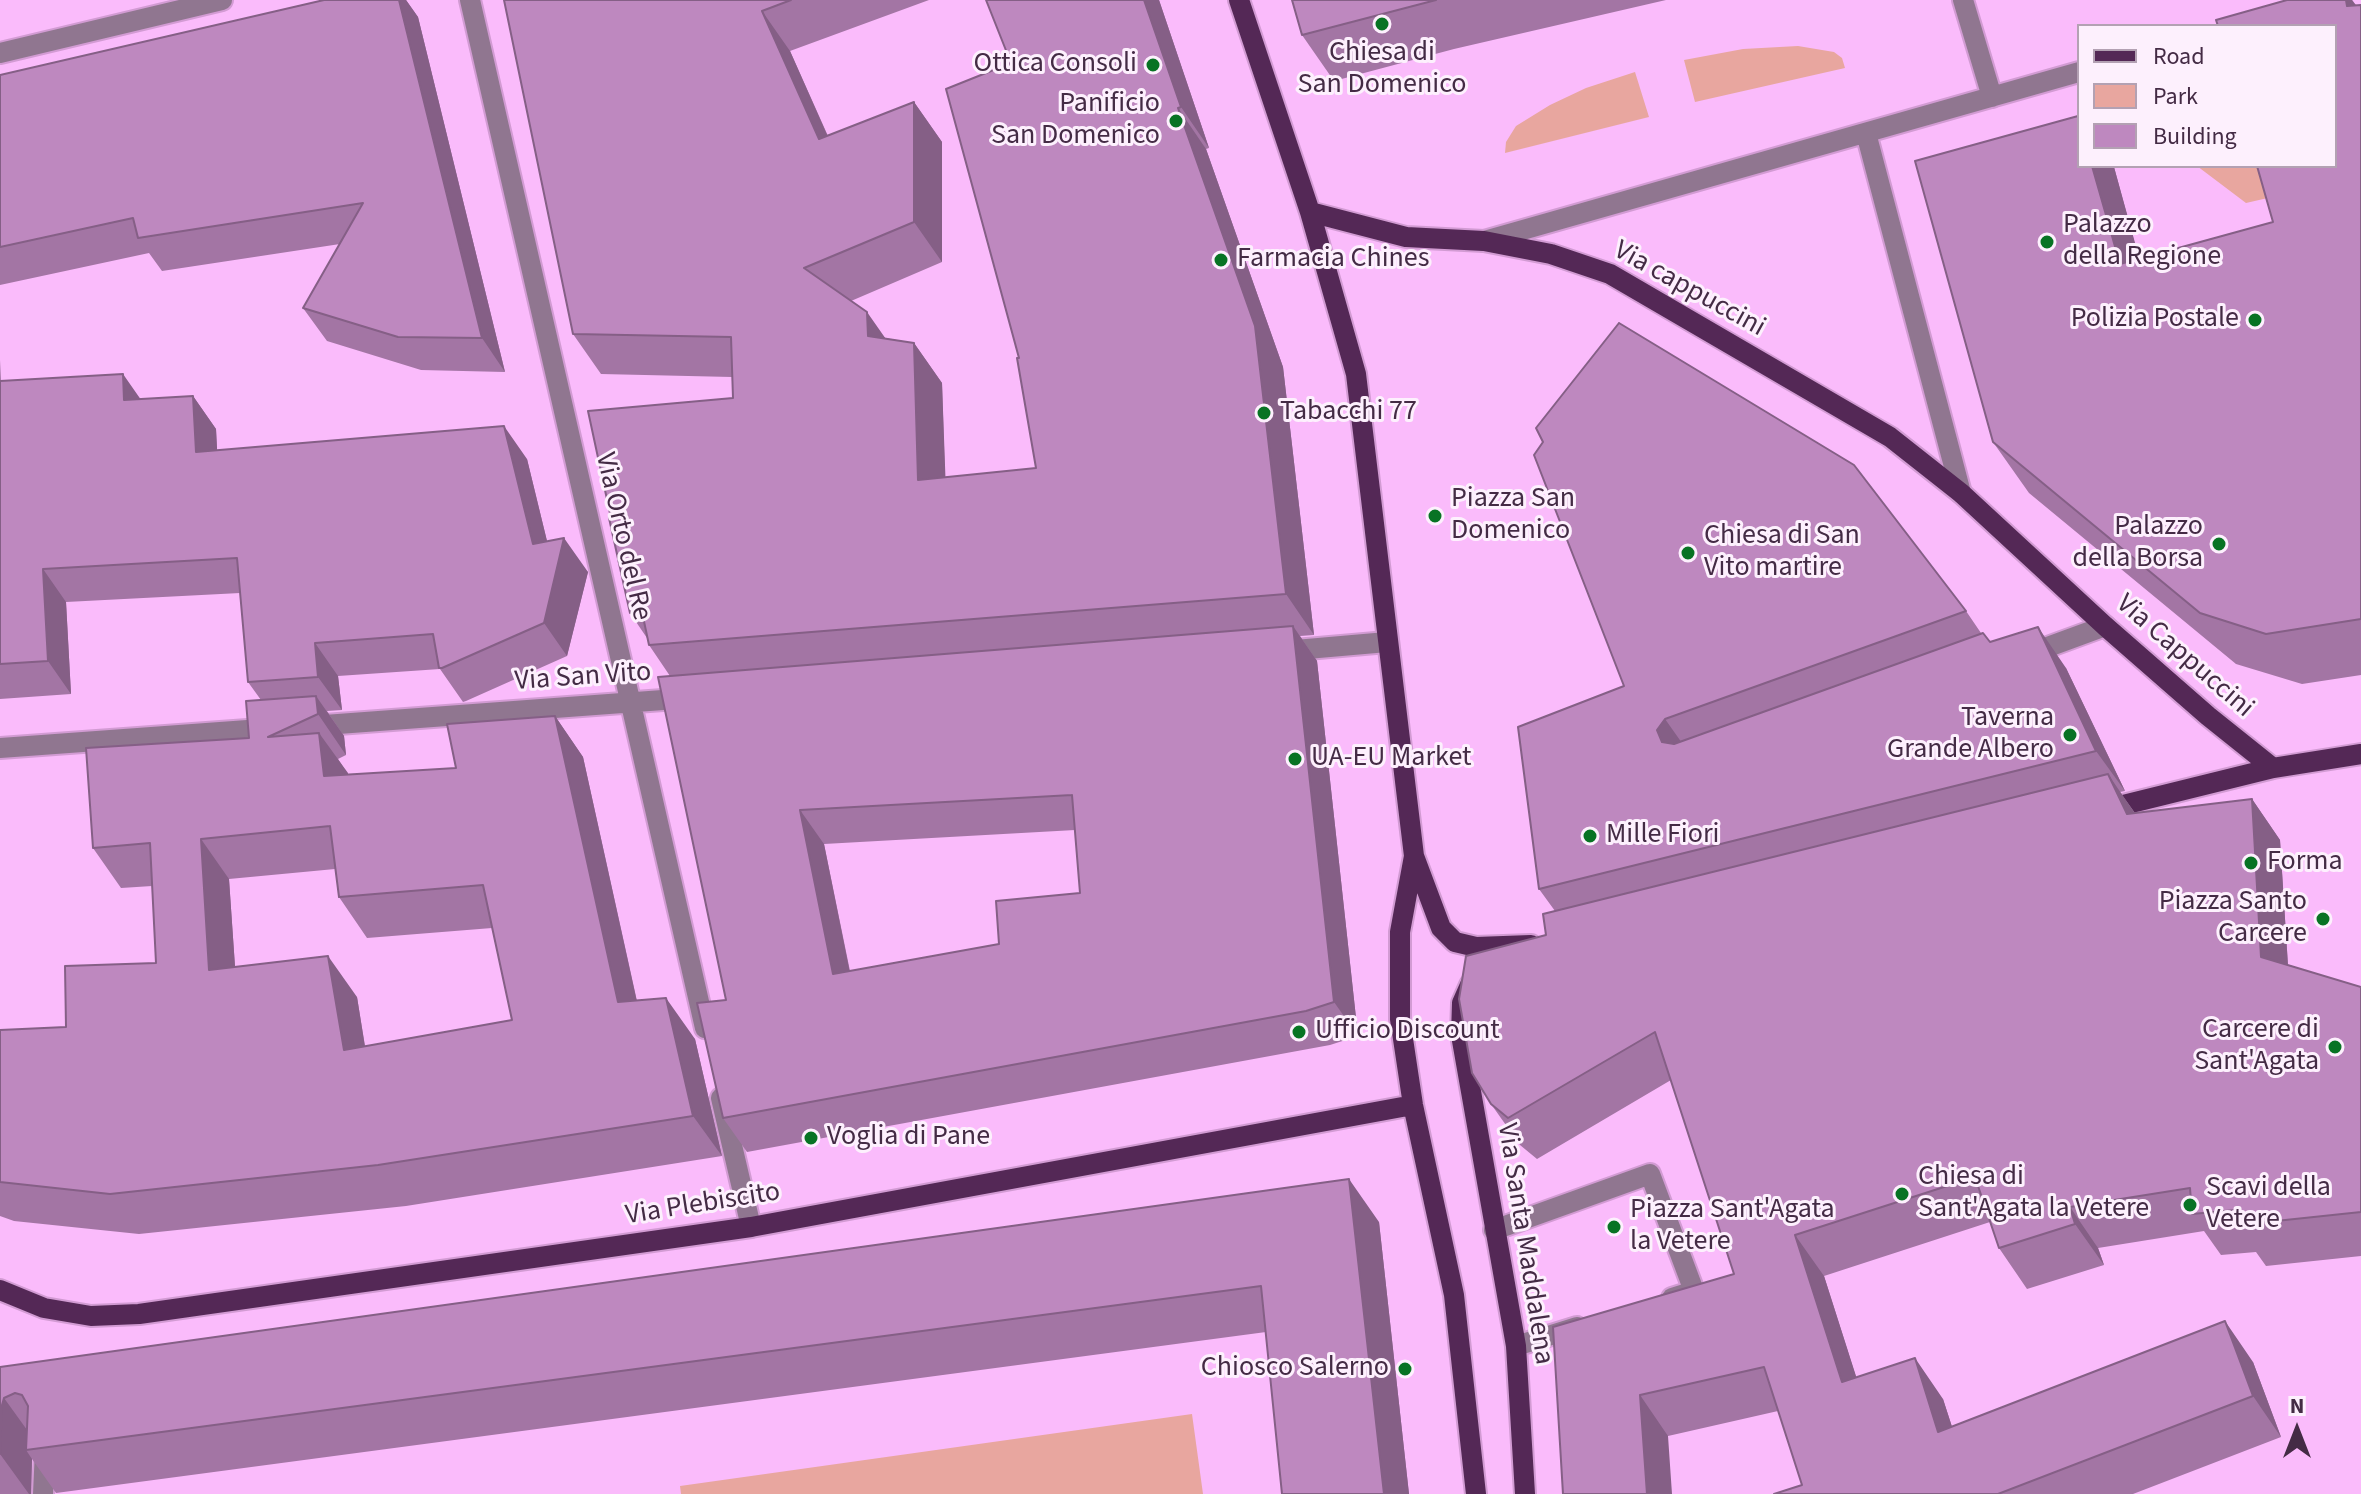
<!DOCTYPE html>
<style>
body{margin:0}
#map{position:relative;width:2361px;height:1494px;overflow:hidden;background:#fabbfb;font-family:"Source Sans 3",sans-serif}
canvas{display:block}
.legend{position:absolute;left:2077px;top:24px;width:260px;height:144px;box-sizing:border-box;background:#fdf0fd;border:2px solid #b3a1b3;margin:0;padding:10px 14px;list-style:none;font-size:24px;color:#442b45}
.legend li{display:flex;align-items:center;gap:16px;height:40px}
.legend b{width:40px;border:2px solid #b3a1b3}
.north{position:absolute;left:2257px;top:1390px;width:80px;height:80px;-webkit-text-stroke:6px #fdf0fd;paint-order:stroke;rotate:0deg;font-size:22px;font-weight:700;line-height:32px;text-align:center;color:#442b45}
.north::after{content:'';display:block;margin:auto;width:28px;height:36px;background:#442b45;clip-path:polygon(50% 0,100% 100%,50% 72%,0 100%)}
</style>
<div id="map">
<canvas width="2361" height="1494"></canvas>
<ul class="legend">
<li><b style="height:10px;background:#542856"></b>Road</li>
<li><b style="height:22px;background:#e8a69f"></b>Park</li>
<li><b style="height:22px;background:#be88bf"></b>Building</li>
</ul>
<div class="north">N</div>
</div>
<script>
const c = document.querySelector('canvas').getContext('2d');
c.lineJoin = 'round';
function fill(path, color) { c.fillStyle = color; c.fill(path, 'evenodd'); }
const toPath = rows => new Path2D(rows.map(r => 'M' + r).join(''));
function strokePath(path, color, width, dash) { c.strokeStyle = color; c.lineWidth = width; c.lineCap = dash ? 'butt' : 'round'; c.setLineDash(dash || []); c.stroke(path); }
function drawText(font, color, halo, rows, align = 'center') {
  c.font = font + ' "Source Sans 3",sans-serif'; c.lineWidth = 6; c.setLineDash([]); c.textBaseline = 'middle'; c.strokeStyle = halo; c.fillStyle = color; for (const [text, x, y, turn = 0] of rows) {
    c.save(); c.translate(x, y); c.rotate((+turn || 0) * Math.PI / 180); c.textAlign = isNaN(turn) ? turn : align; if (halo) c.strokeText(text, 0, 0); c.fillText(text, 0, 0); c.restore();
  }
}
const green = toPath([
 [1798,46,1834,52,1842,58,1845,68,1695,102,1684,60,1743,49],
 [1635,72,1649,117,1505,153,1506,142,1516,126,1550,105,1586,88],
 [2197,166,2278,166,2285,194,2246,203],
 [1192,1414,1203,1494,681,1494,680,1486]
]);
const minor = toPath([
 [470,0,705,1028],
 [1963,0,1992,97],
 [0,53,222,0],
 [1866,133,1961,493],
 [1484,241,2079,72],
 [1284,651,1387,642],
 [2026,655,2105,626],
 [311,726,690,698],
 [0,748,275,728],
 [721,1098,751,1227],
 [1494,1230,1650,1174,1694,1291,1672,1298],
 [1516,1346,1577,1327],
 [43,1494,45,1450]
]);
const major = toPath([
 [1239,0,1310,212,1356,374,1414,856,1441,928,1455,942,1476,947,1531,945],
 [1310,212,1406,237,1484,241,1551,254,1610,274,1890,437,1961,493,2105,626,2208,716,2273,768,2361,754],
 [2103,810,2273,768],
 [1414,856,1400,932,1400,1019,1413,1105,1454,1295,1476,1494],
 [1470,985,1462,1003,1461,1035,1516,1346,1525,1494],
 [0,1290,44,1308,91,1316,139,1314,751,1227,1413,1105]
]);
const wall = toPath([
 [324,0,406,0,418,17,505,372,421,370,327,341,303,308,340,244,162,271,149,253,0,285,0,75],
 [504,0,929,0,790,51,828,136,914,102,942,142,942,262,851,301,885,338,914,343,942,383,945,477,1036,468,1019,358,1011,63,1159,0,1209,148,1206,149,1283,367,1314,635,1300,636,1317,661,1358,1036,1330,1045,747,1152,723,1118,726,1000,670,676,649,645,647,638,630,613,611,518,733,398,732,377,601,374,573,334],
 [1075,830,1080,893,999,944,850,971,824,844],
 [1292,0,1666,0,1454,49,1334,81,1302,35],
 [2287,0,2352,0,2356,5,2361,5,2361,675,2302,684,2236,664,2029,493,1993,442,2114,167,2139,259,2273,222],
 [0,360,1,381,140,399,193,396,216,429,217,450,527,459,547,541,588,572,567,656,466,701,463,702,440,669,338,676,342,710,327,711,344,736,346,755,338,759,348,775,456,768,555,716,583,757,637,1001,695,1039,722,1156,406,1206,139,1234,14,1221,0,1216,0,1030,66,1027,156,963,152,886,121,888,93,848,249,738,261,700,248,682,240,593,66,602,71,694,0,699],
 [335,869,339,897,367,938,492,928,512,1020,365,1046,357,997,235,967,229,879],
 [1966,611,1981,633,1990,642,2066,668,2125,791,2120,792,2135,813,2252,799,2280,840,2288,965,2361,987,2361,1256,2266,1266,2256,1252,2221,1255,2204,1231,2098,1248,2104,1265,2027,1289,1999,1248,1990,1222,1824,1276,1856,1377,1943,1399,1952,1427,2253,1362,2281,1437,2133,1494,1774,1494,1802,1485,1778,1411,1668,1436,1563,1494,1734,1274,1671,1080,1537,1159,1520,1145,1491,1104,1546,935,1555,911,1539,889,1624,686],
 [1379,1222,1409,1494,1282,1494,1266,1332,56,1493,32,1459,31,1494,0,1494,0,1367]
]);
const shadedWall = toPath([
 [399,0,406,0,418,17,505,372,482,338],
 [1144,0,1159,0,1209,148,1181,107],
 [2346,0,2352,0,2361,13,2347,6],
 [762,11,790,51,847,180,819,139],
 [914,102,942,142,942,262,914,222],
 [1178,108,1206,149,1283,367,1314,635,1286,594],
 [2092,166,2113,166,2114,167,2155,315,2120,264],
 [867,312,895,352,868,336],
 [914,343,942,383,947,520,918,480],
 [123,374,146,407,124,400],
 [193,396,216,429,219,486,196,452],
 [504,426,527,459,555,574,564,538,588,572,567,656,544,623,533,544],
 [43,569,66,602,71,694,48,661],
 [1293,626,1317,661,1358,1036,1334,1002],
 [2038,627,2066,668,2125,791,2096,751],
 [315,643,338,676,342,710,318,677],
 [316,696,344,736,346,755,318,714],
 [555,716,583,757,646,1043,618,1002],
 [1665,719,1694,760,1662,742,1657,730],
 [319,733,348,773,352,817,324,776],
 [2108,774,2136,815,2127,814],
 [2252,799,2280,840,2290,998,2261,957],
 [800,810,824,844,857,1008,833,974],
 [201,839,229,879,238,1010,209,970],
 [328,956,357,997,372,1091,344,1050],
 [666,998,695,1039,722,1156,693,1116],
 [1349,1179,1379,1222,1409,1494,1384,1494],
 [2070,1207,2098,1248,2104,1265,2075,1224],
 [1795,1235,1824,1276,1871,1423,1842,1382],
 [2225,1321,2253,1362,2281,1437,2253,1396],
 [1915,1358,1943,1399,1967,1473,1938,1432],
 [1640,1395,1668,1436,1672,1494,1647,1494],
 [4,1398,35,1441,26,1450,32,1459,31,1494,29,1494,0,1454,2,1405]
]);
const building = toPath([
 [324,0,399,0,482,338,398,337,303,308,363,203,138,238,133,218,0,247,0,75,324,0],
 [504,0,791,0,762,11,819,139,914,102,914,222,804,268,867,312,868,336,914,343,918,480,1036,468,1017,358,1019,358,946,89,1011,63,986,0,1144,0,1181,107,1178,108,1255,326,1286,594,649,645,642,612,630,613,609,518,611,518,588,411,733,398,731,337,573,334,504,0],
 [1292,0,1436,0,1302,35,1292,0],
 [2287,0,2346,0,2347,6,2361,5,2361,619,2266,634,2200,613,1993,442,1915,161,2078,116,2079,120,2079,166,2092,166,2120,264,2273,222,2257,166,2335,166,2335,26,2218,26,2216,20,2287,0],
 [1619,323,1854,465,1966,611,1665,719,1657,730,1662,742,1674,744,1983,633,1990,642,2038,627,2096,751,1539,889,1518,727,1624,686,1534,455,1543,442,1536,428,1619,323],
 [123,374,124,400,193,396,196,452,504,426,533,544,564,538,544,623,442,668,439,668,433,634,315,643,318,677,248,682,237,558,43,569,48,661,0,664,0,381,123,374],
 [1293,626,1334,1002,1306,1011,723,1118,697,1003,726,1000,658,677,1293,626],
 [1072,795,1080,893,996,901,999,944,833,974,800,810,1072,795],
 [316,696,318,714,268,737,319,733,324,776,456,768,447,724,555,716,618,1002,666,998,693,1116,378,1165,110,1194,0,1182,0,1030,66,1027,65,966,156,963,150,843,93,848,86,748,249,738,246,701,316,696],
 [330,826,339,897,483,885,512,1020,344,1050,328,956,209,970,201,839,330,826],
 [2108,774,2127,814,2252,799,2261,957,2361,987,2361,1212,2238,1225,2236,1210,2192,1214,2190,1188,2070,1207,2075,1224,1999,1248,1975,1177,1795,1235,1842,1382,1915,1358,1938,1432,2225,1321,2253,1396,1998,1494,1774,1494,1802,1485,1764,1367,1640,1395,1647,1494,1563,1494,1553,1327,1734,1274,1655,1032,1508,1118,1491,1104,1472,1073,1459,999,1466,956,1546,935,1543,914,2108,774],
 [1349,1179,1384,1494,1282,1494,1261,1286,26,1450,28,1406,22,1395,15,1393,4,1398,2,1405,0,1454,0,1367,1349,1179]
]);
const markers = [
 [1382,24,8,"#087324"],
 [1153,65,8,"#087324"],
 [1176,121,8,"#087324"],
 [2047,242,8,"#087324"],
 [1221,260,8,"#087324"],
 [2255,320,8,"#087324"],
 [1264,413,8,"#087324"],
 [1435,516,8,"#087324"],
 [2219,544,8,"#087324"],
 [1688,553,8,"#087324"],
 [2070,735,8,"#087324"],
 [1295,759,8,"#087324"],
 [1590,836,8,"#087324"],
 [2251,863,8,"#087324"],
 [2323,919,8,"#087324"],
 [1299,1032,8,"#087324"],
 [2335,1047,8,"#087324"],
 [811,1138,8,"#087324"],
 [1902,1194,8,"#087324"],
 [2190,1205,8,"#087324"],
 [1614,1227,8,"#087324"],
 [1405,1369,8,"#087324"]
];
const poiNames = [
 ["Chiesa di",1382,54,"center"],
 ["San Domenico",1382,86,"center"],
 ["Ottica Consoli",1137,65,"right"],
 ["Panificio",1160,105,"right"],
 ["San Domenico",1160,137,"right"],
 ["Palazzo",2063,226],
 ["della Regione",2063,258],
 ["Farmacia Chines",1237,260],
 ["Polizia Postale",2239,320,"right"],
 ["Tabacchi 77",1280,413],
 ["Piazza San",1451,500],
 ["Domenico",1451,532],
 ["Palazzo",2203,528,"right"],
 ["della Borsa",2203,560,"right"],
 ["Chiesa di San",1704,537],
 ["Vito martire",1704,569],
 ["Taverna",2054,719,"right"],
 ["Grande Albero",2054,751,"right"],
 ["UA-EU Market",1311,759],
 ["Mille Fiori",1606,836],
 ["Forma",2267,863],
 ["Piazza Santo",2307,903,"right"],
 ["Carcere",2307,935,"right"],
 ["Carcere di",2319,1031,"right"],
 ["Sant'Agata",2319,1063,"right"],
 ["Ufficio Discount",1315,1032],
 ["Voglia di Pane",827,1138],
 ["Chiesa di",1918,1178],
 ["Sant'Agata la Vetere",1918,1210],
 ["Scavi della",2206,1189],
 ["Vetere",2206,1221],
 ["Piazza Sant'Agata",1630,1211],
 ["la Vetere",1630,1243],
 ["Chiosco Salerno",1389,1369,"right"]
];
const streetNames = [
 ["Via cappuccini",1689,290,29],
 ["Via Orto del Re",622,537,77],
 ["Via Cappuccini",2184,657,41],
 ["Via San Vito",583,678,-4],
 ["Via Plebiscito",703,1205,-9],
 ["Via Santa Maddalena",1524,1244,81]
];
fill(green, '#e8a69f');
strokePath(minor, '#d29bd3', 24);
strokePath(major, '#d29bd3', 24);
strokePath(minor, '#907690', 20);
strokePath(major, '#542856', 20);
fill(wall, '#a375a4');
fill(shadedWall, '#855f86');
fill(building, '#be88bf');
strokePath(building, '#855f86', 2);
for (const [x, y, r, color] of markers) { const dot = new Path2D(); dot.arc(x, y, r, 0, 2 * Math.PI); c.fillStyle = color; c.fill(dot); strokePath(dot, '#fdf0fd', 3); }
drawText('28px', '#442b45', '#fdf0fd', poiNames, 'left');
drawText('28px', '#442b45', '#fdf0fd', streetNames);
</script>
